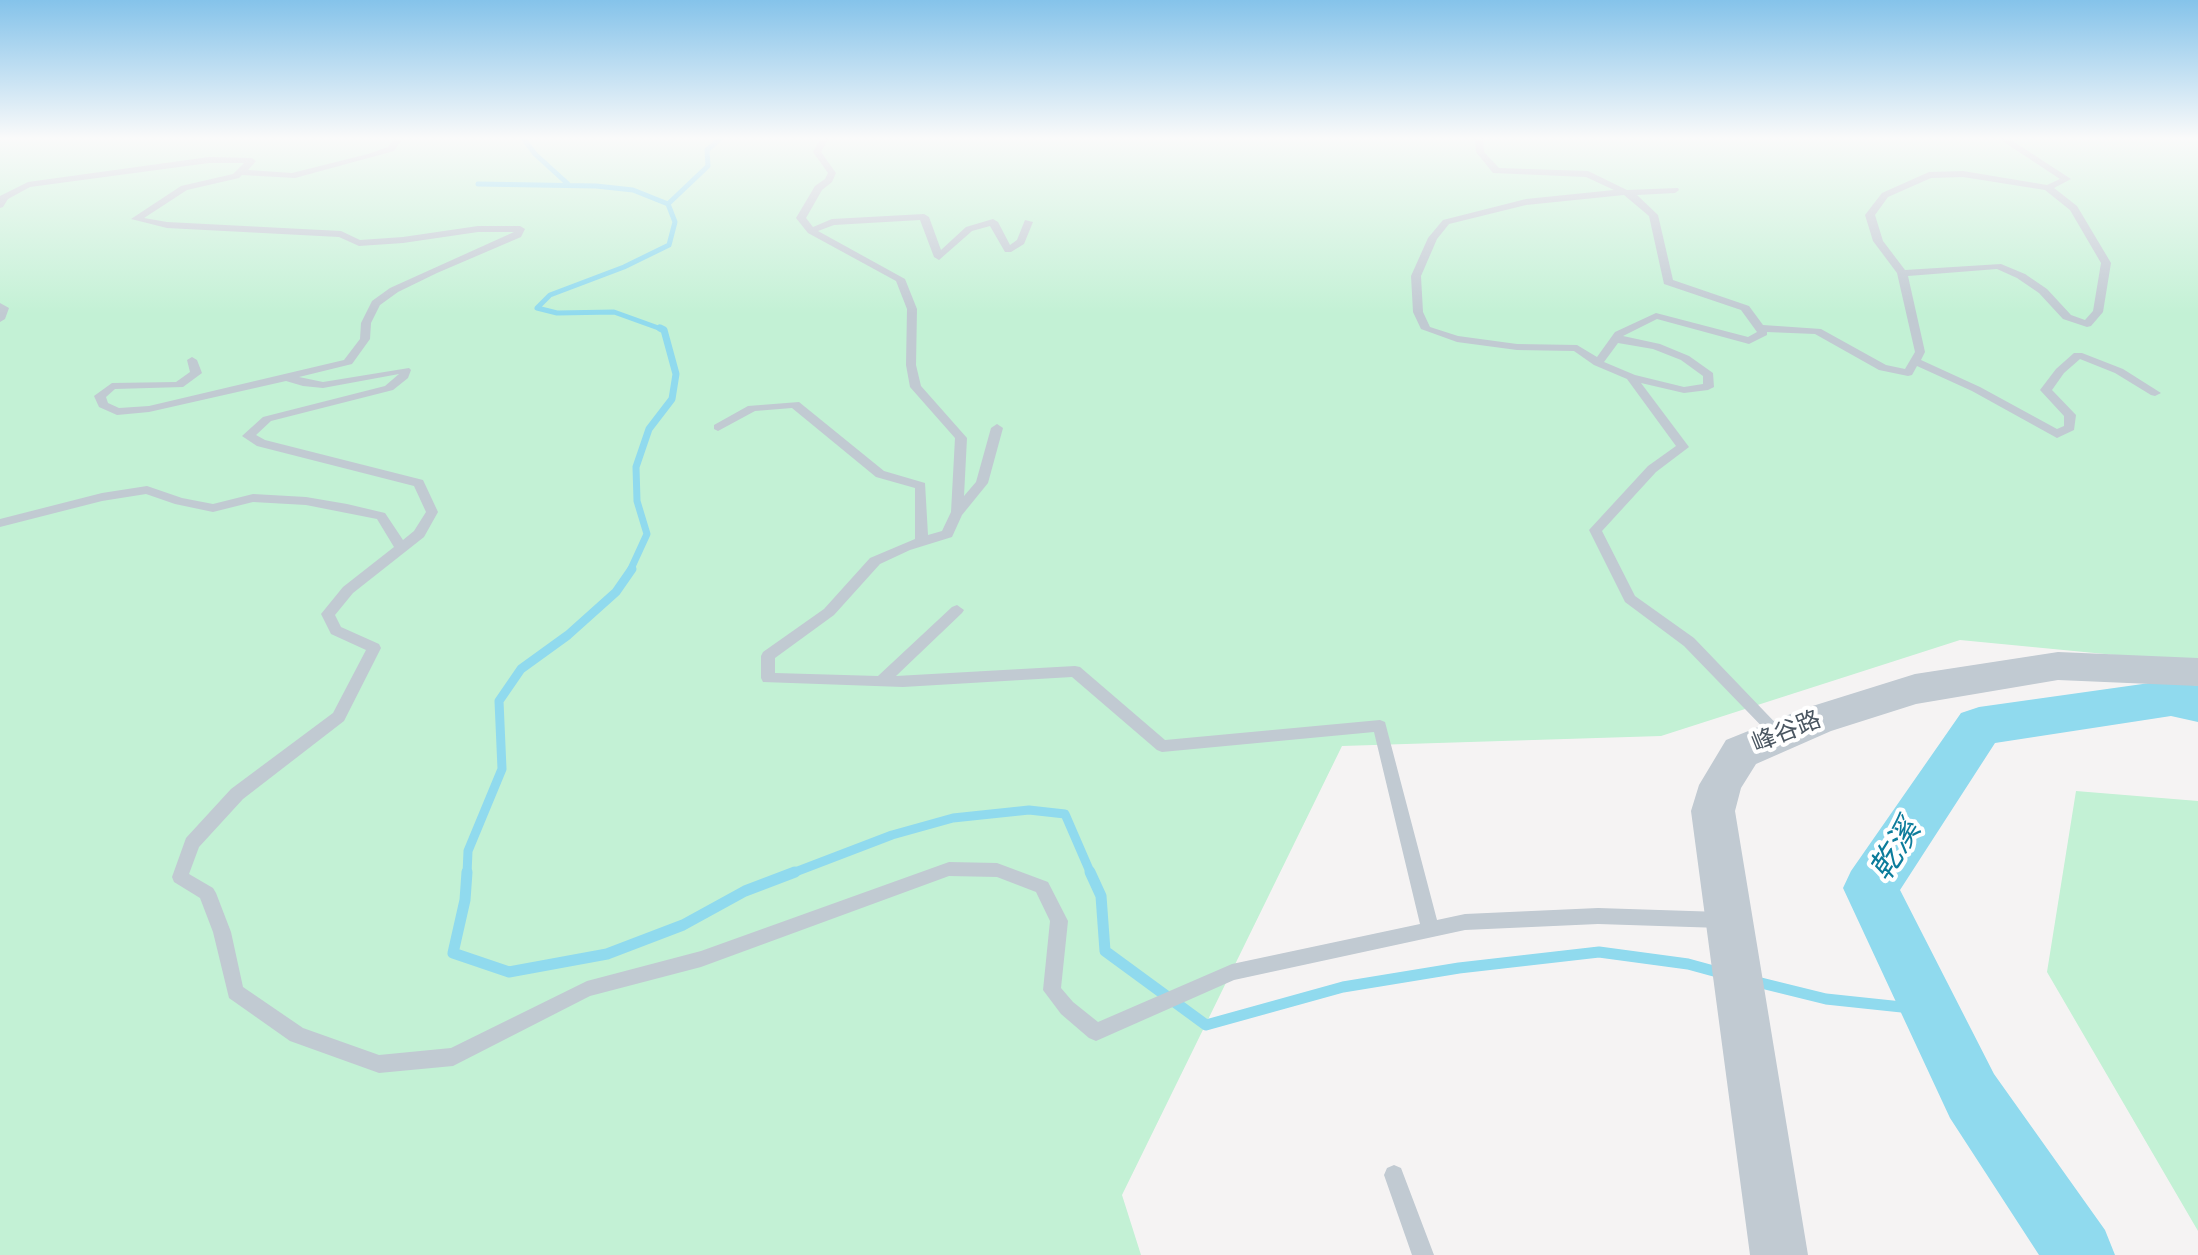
<!DOCTYPE html>
<meta charset="utf-8">
<style>
body{margin:0}
canvas{display:block;background:#f5f3f3}
</style>
<canvas width="2198" height="1255"></canvas>
<script>
const c = document.querySelector('canvas').getContext('2d');
c.lineJoin = 'round';
function fill(path, color) { c.fillStyle = color; c.fill(path, 'evenodd'); }
const toPath = rows => new Path2D(rows.map(r => 'M' + r).join(''));
function strokePath(path, color, width, dash) { c.strokeStyle = color; c.lineWidth = width; c.lineCap = dash ? 'butt' : 'round'; c.setLineDash(dash || []); c.stroke(path); }
function drawText(font, color, halo, rows, align = 'center') {
  c.font = font + ' "Roboto Condensed","Noto Sans TC",sans-serif'; c.lineWidth = 8; c.setLineDash([]); c.textBaseline = 'middle'; c.strokeStyle = halo; c.fillStyle = color; for (const [text, x, y, turn = 0] of rows) {
    c.save(); c.translate(x, y); c.rotate((+turn || 0) * Math.PI / 180); c.textAlign = isNaN(turn) ? turn : align; if (halo) c.strokeText(text, 0, 0); c.fillText(text, 0, 0); c.restore();
  }
}
const green = toPath([
 [0,138,2198,138,2198,663,1960,640,1661,736,1342,746,1122,1195,1141,1255,0,1255],
 [2076,791,2198,801,2198,1231,2047,972]
]);
const streamFar3 = toPath([
 [523,138,535,154,568,184],
 [478,184,596,186,633,190,668,204],
 [664,330,614,312,557,313,537,308,550,295,624,267,669,245,675,222,668,204,708,166,707,150,721,138]
]);
const streamFar2 = toPath([
 [630,571,647,534,637,501,636,467,649,429,672,399,676,374,664,330,660,328]
]);
const streamFar1 = toPath([
 [467,874,468,851,502,769,499,701,521,669,568,635,616,592,632,569],
 [790,874,892,835,953,818,1029,810,1065,814,1091,874]
]);
const stream = toPath([
 [467,872,465,900,453,953,509,972,607,954,683,925,745,891,795,872],
 [1090,872,1101,896,1105,951,1206,1025,1343,987,1459,968,1599,952,1688,964,1721,973],
 [1753,981,1826,999,1930,1010]
]);
const river = toPath([
 [2171,680,2198,686,2198,722,2171,716,1995,743,1900,890,1994,1074,2105,1230,2115,1255,2039,1255,1950,1118,1843,888,1851,871,1961,713,1979,707,2171,680]
]);
const service = toPath([
 [395,138,403,138,394,151,295,178,242,175,239,178,187,190,144,218,167,222,341,231,360,240,403,237,478,226,520,226,525,229,521,237,437,273,398,292,380,305,371,323,370,339,352,364,299,377,323,382,409,368,411,370,408,378,393,390,271,421,256,435,265,440,423,480,438,512,424,537,353,593,335,615,341,627,379,644,381,648,344,721,243,799,199,847,189,874,213,888,216,893,231,932,243,987,303,1028,379,1055,451,1048,587,981,701,951,949,862,997,863,1048,882,1068,921,1061,988,1073,1002,1098,1022,1232,964,1420,924,1374,732,1162,752,1157,750,1072,677,903,687,763,682,761,678,761,656,763,652,824,609,870,558,915,539,915,488,876,477,792,408,755,411,718,431,714,429,714,425,748,406,799,402,884,471,925,483,928,535,942,531,951,512,955,438,910,387,906,365,907,309,896,281,808,233,796,218,815,186,825,179,828,173,813,152,821,138,829,138,821,152,836,173,832,182,822,190,806,218,813,227,832,219,924,214,929,217,941,250,966,227,993,219,998,222,1010,245,1017,240,1025,220,1033,222,1024,244,1011,252,1005,252,990,226,972,231,939,260,934,257,920,220,834,225,818,231,905,279,917,309,916,365,921,386,967,438,964,496,976,482,991,428,997,424,1003,428,988,483,962,515,952,537,910,550,880,564,834,615,775,658,775,673,878,676,952,607,957,605,964,610,962,613,896,676,1075,666,1080,667,1165,740,1380,720,1385,722,1437,920,1465,914,1598,908,1721,912,1727,915,1730,920,1727,925,1721,928,1598,924,1465,930,1234,980,1096,1041,1089,1038,1061,1014,1043,990,1050,921,1036,892,997,877,949,876,701,967,590,996,453,1066,379,1073,290,1041,229,998,213,932,200,898,174,882,172,877,186,838,231,789,333,713,366,650,331,634,321,614,343,587,394,547,377,519,306,505,253,502,213,512,175,504,146,494,102,501,0,527,0,519,102,493,147,486,182,498,213,504,253,494,306,497,347,504,385,513,403,540,414,531,426,512,414,486,257,446,242,436,263,417,385,386,399,374,323,388,303,386,286,381,149,412,117,415,99,407,94,396,112,383,176,382,190,372,187,360,192,357,197,360,202,373,183,387,115,389,106,397,108,403,119,408,149,406,344,360,360,339,361,323,372,301,390,288,514,232,478,232,403,243,359,246,339,237,167,228,131,219,181,186,233,174,244,163,209,163,30,187,8,199,3,207,0,208,0,196,28,182,209,157,252,158,256,161,248,170,292,173,368,154,388,147,395,138],
 [1475,138,1483,138,1484,152,1499,168,1588,171,1627,190,1678,188,1679,190,1675,193,1637,195,1658,215,1673,280,1749,306,1763,325,1821,329,1886,365,1905,369,1915,352,1897,273,1873,241,1865,215,1882,193,1929,172,1963,171,2047,185,2060,179,1998,138,2008,138,2071,179,2054,188,2077,206,2111,263,2103,312,2091,326,2087,327,2063,319,2039,293,2017,278,1997,269,1908,276,1925,352,1921,360,1980,387,2057,429,2064,426,2064,416,2040,390,2056,369,2074,353,2082,353,2123,369,2161,393,2155,396,2151,395,2115,373,2080,359,2064,373,2052,390,2076,415,2074,430,2057,438,1972,391,1917,366,1912,375,1908,376,1879,370,1815,334,1767,332,1767,335,1749,344,1657,319,1623,336,1660,344,1689,356,1713,373,1714,387,1708,390,1684,393,1641,383,1689,447,1656,472,1602,531,1635,596,1694,638,1788,736,1785,740,1775,740,1684,646,1625,602,1589,530,1648,466,1676,446,1627,379,1594,365,1574,351,1517,350,1457,342,1421,329,1413,312,1411,276,1428,238,1443,220,1526,199,1614,190,1586,177,1493,173,1476,152,1475,138],
 [1963,177,2045,190,2070,210,2101,263,2093,311,2085,320,2071,315,2047,289,2025,274,2001,264,1905,270,1883,241,1875,215,1888,197,1931,178,1963,177],
 [1624,195,1649,216,1664,284,1741,310,1757,332,1748,337,1656,313,1615,332,1597,357,1577,345,1517,344,1458,336,1430,327,1423,312,1421,276,1437,239,1449,224,1526,205,1624,195],
 [1618,343,1653,349,1681,360,1703,376,1703,384,1684,387,1635,375,1604,362,1618,343],
 [0,303,9,308,5,319,0,322,0,303],
 [1394,1165,1401,1168,1434,1255,1412,1255,1384,1175,1387,1168,1394,1165]
]);
const tertiary = toPath([
 [2058,652,2198,658,2198,686,2058,680,1916,704,1831,731,1756,764,1741,788,1735,811,1808,1255,1750,1255,1691,811,1699,785,1726,740,1803,709,1915,674,2058,652]
]);
const streetNames = [
 ["峰谷路",1787,733,-22]
];
const nearWaternames = [
 ["乾溪",1897,851,-58]
];
fill(green, '#c3f1d5');
strokePath(streamFar3, '#90daee', 5);
strokePath(streamFar2, '#90daee', 7);
strokePath(streamFar1, '#90daee', 9);
strokePath(stream, '#90daee', 11);
fill(river, '#90daee');
fill(service, '#c1cad2');
fill(tertiary, '#c1cad2');
const sky = c.createLinearGradient(0, 0, 0, 314);
sky.addColorStop(0, '#85c3ea');
sky.addColorStop(0.44, '#fafafa');
sky.addColorStop(1, '#fafafa00');
c.fillStyle = sky;
c.fillRect(0, 0, 2198, 314);
drawText('24px', '#4a5661', '#fff', streetNames);
drawText('italic 32px', '#0c7c9b', '#fff', nearWaternames);
</script>
